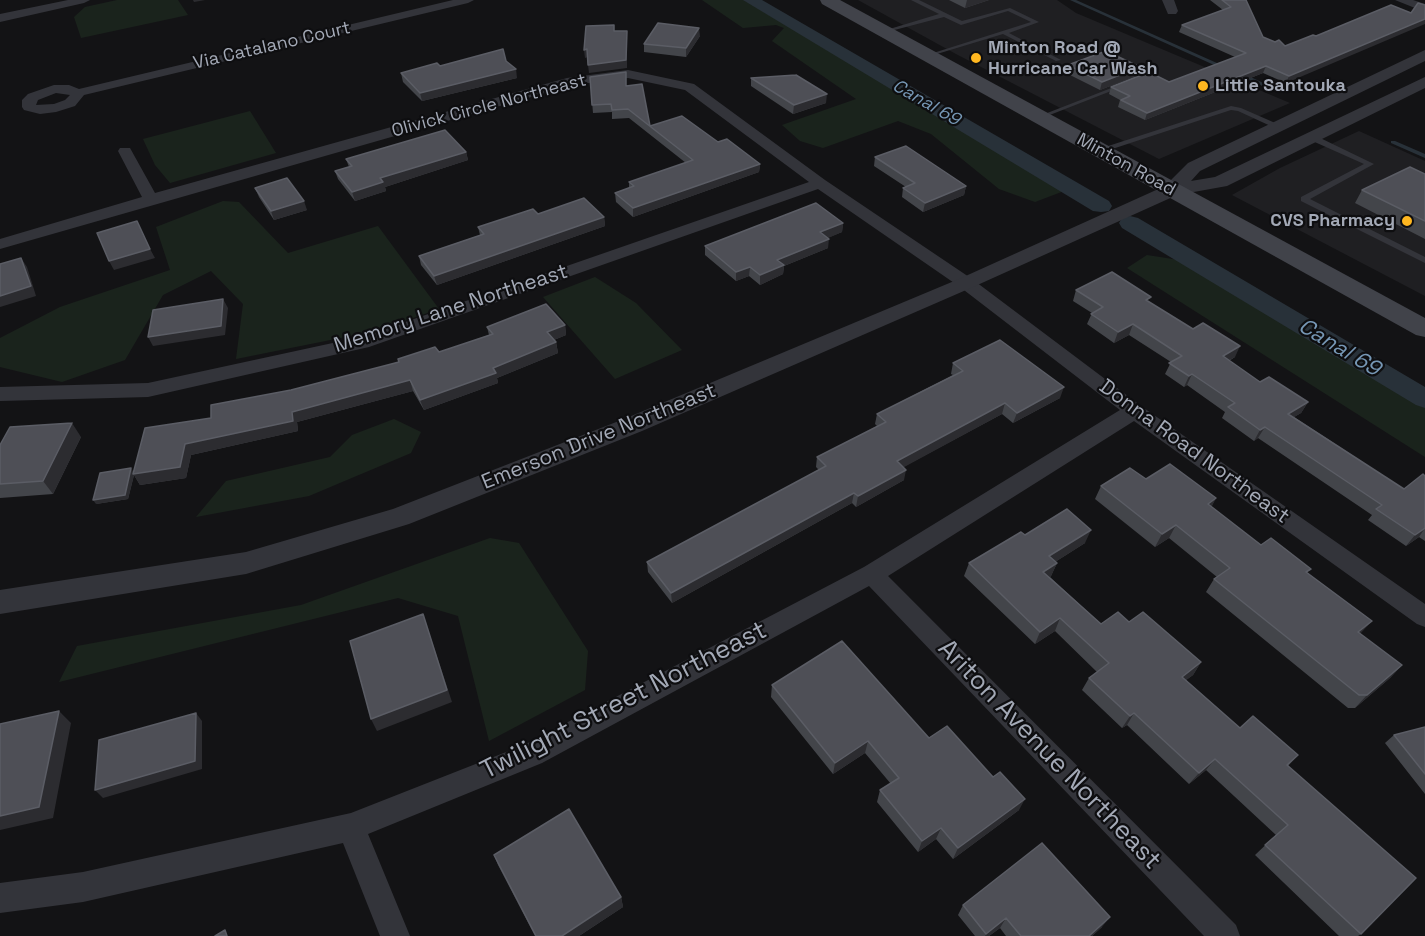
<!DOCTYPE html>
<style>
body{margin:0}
canvas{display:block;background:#131315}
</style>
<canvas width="1425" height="936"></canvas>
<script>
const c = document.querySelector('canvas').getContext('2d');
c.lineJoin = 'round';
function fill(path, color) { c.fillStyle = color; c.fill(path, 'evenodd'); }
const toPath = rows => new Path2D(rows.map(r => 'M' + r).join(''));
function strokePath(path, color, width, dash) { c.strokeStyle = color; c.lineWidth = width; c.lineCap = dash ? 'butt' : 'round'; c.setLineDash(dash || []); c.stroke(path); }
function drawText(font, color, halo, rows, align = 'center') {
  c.font = font + ' "Space Grotesk",sans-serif'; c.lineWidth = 4.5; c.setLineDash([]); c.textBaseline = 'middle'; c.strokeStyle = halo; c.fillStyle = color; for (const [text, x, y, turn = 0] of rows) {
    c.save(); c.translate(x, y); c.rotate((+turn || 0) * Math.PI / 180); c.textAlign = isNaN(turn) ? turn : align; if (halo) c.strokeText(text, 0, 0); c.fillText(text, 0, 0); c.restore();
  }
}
const built = toPath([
 [858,0,1057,0,1076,13,1290,103,1159,159,956,54],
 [1359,131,1425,161,1425,296,1232,195,1280,168]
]);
const green = toPath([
 [117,0,178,0,188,15,81,38,74,17,85,7],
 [702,0,744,0,1064,191,1035,202,999,189,931,134,898,121,823,148,800,141,782,125,856,99,772,41,784,28,776,25,743,28],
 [250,111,276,153,170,183,155,165,143,139],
 [223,201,239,202,288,253,378,226,439,309,375,331,236,359,243,304,211,271,163,295,125,360,62,382,0,367,0,338,60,307,170,270,156,227],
 [1147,255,1179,260,1425,407,1425,457,1127,268],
 [595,277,636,303,682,350,615,379,543,297],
 [394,419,421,432,411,453,309,496,196,517,226,481,330,457,352,435],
 [490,538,519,543,588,651,585,690,489,741,458,616,398,598,59,682,77,646,301,605]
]);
const stream = toPath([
 [1070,0,1076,0,1228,68,1223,69,1070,0],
 [1238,73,1242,73,1274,88,1269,89,1238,75,1238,73],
 [1391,141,1395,141,1425,154,1425,158,1391,143,1391,141]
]);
const canal = toPath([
 [743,0,762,0,1109,201,1112,206,1109,211,1101,212,1093,211,743,0],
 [1130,216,1138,218,1425,387,1425,408,1416,405,1122,228,1119,223,1122,218,1130,216]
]);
const service = toPath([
 [911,0,919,0,962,21,1010,8,1039,22,1009,33,1061,60,1056,61,1003,34,927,57,927,55,1031,22,1008,11,961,25,944,17,883,33,883,31,939,14,911,0],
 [1119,85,1124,86,1042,118,1037,117,1119,85],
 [1231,106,1241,108,1282,126,1275,128,1238,111,1231,110,1103,152,1096,150,1231,106],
 [1308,135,1314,135,1374,164,1310,199,1425,257,1425,263,1301,201,1301,197,1364,164,1308,139,1308,135]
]);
const minor = toPath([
 [68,0,90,0,84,3,0,22,0,14,68,0],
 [453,0,474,0,468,3,84,95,75,106,56,112,40,114,24,110,22,107,22,100,28,94,54,85,69,85,79,89,453,0],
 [56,93,70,95,65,100,54,104,36,105,38,100,56,93],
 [1162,0,1174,0,1178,11,1176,14,1168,14,1162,0],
 [1395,0,1413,0,1425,4,1425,12,1395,0],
 [628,70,694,84,825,180,972,279,1141,406,1425,604,1425,627,1417,624,1134,421,888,576,1236,925,1240,936,1204,936,869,586,542,763,368,834,410,936,380,936,343,843,83,902,0,913,0,883,83,872,351,813,524,745,864,567,1120,410,960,287,818,189,369,347,148,397,0,401,0,387,148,383,365,336,809,182,685,90,628,78,573,85,0,249,0,239,142,197,118,151,120,148,130,148,155,193,567,78,628,70]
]);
const tertiary = toPath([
 [1425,50,1425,61,1200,171,1191,181,1215,177,1425,77,1425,88,1227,186,1177,195,973,287,642,431,409,524,246,574,0,614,0,590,246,552,393,509,624,419,959,279,1165,186,1188,163,1425,50]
]);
const secondary = toPath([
 [820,0,840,0,1425,318,1425,337,1416,335,822,4,820,0]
]);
const wall = toPath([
 [949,0,989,0,965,8],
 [1210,0,1246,0,1263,37,1285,46,1316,36,1411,13,1425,5,1286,83,1263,73,1145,120,1118,107,1120,100,1109,94,1111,87,1169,82,1235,57,1179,32,1182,25,1223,10],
 [700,36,686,57,644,52,644,44],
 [506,61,517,78,422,101,403,82,401,73,440,66],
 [1068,65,1138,75,1100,90,1066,73],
 [590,77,626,86,650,126,718,142,760,164,759,172,633,217,616,202,615,193,629,188,629,182,686,163,629,118,612,119,612,112,593,113],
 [751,78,826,103,793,114,751,86],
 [466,152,468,160,385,187,386,191,355,201,338,179,335,171,349,167,346,159],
 [875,157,966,186,964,195,923,212,902,197,903,188,906,187,874,166],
 [1425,174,1425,239,1355,203,1362,190],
 [255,188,307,210,274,220,259,197],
 [538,214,604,217,605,226,437,285,421,265,419,256,480,235,478,227],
 [843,223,842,232,827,238,828,248,784,266,783,274,760,285,749,276,736,281,705,255,705,246],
 [1076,290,1149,302,1235,357,1229,361,1260,382,1308,402,1301,413,1294,417,1404,489,1425,476,1425,541,1419,537,1406,546,1368,520,1372,515,1258,438,1254,441,1222,418,1225,412,1187,385,1184,387,1165,374,1171,362,1129,335,1114,343,1087,324,1092,313,1073,301],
 [565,325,566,335,554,340,556,342,558,353,497,378,498,383,424,410,413,391,297,422,298,431,191,455,186,478,140,485,134,475,128,499,96,504,133,472,211,418,291,390,399,362,398,359,439,352,489,335,487,327],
 [953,363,1060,398,1013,423,1002,414,903,467,904,480,856,507,852,503,672,603,648,572,647,562,819,470,816,467,817,457,877,426,875,424,877,414,953,375,951,374],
 [81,437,53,494,0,498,0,445],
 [1146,479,1216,498,1211,507,1261,545,1308,573,1360,634,1402,665,1390,678,1355,708,1348,708,1206,592,1214,579,1217,577,1169,538,1155,547,1095,499,1101,486],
 [1025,535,1085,543,1055,562,1057,563,1051,576,1050,577,1101,624,1129,622,1201,662,1193,675,1186,680,1240,728,1298,755,1288,766,1361,934,1358,936,1339,936,1255,855,1276,835,1206,770,1189,784,1127,725,1122,728,1082,690,1089,678,1097,672,1055,631,1035,644,964,576,969,563],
 [772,685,929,738,1019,810,953,859,936,839,918,852,877,802,880,790,891,784,865,753,833,774,771,697],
 [1425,727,1425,794,1385,743,1394,735],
 [494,855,621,897,623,907,579,936,535,936,498,865],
 [963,905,1102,927,1092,936,1006,936,1000,928,989,936,975,936,958,915]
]);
const shadedWall = toPath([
 [193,0,205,0,194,2],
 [967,0,989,0,965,8],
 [1425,19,1425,24,1286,83,1289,76],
 [699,28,700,36,686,57,686,48],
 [627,31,627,68,589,73,588,65],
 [587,49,588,57,585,58,584,50],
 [1266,66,1263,73,1145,120,1147,113],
 [1140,67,1138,75,1100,90,1102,82],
 [516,69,517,78,422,101,420,93],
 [827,94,826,103,793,114,794,105],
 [466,152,468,160,385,187,386,191,355,201,352,192,380,178],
 [760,164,759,172,633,217,633,208],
 [966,186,964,195,923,212,925,203],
 [304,201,307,210,274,220,271,211],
 [604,217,605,226,437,285,434,276],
 [843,223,842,232,819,242,820,232],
 [829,239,828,248,784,266,783,274,760,285,760,275,777,260],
 [150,249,155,258,114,270,109,261],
 [21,258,27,267,36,296,0,307,0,296],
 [750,267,749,276,736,281,736,272],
 [223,299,228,308,225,335,153,346,148,337],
 [1133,324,1129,335,1114,343,1118,332],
 [565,325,566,335,549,342,547,332],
 [556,342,558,353,497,378,498,383,424,410,420,400,493,368],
 [1240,346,1235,357,1217,367,1223,356],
 [1192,374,1187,385,1184,387,1189,376],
 [410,380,413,391,297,422,298,431,191,455,186,478,140,485,134,475,128,499,96,504,93,500,131,468,134,473,185,444,292,412],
 [1064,387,1060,398,1013,423,1017,413],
 [1308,402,1301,413,1282,424,1288,414],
 [1005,403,1002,414,895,472,897,461],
 [72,423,81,437,53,494,43,481],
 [1265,427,1258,438,1254,441,1260,430],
 [906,470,904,480,856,507,858,496],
 [854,493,852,503,672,603,671,593],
 [1216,498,1209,512,1208,504],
 [1176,525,1169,538,1155,547,1162,534],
 [1425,528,1419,537,1406,546,1415,535],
 [1091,530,1085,543,1044,569,1049,556],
 [1057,563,1051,576,1038,585,1043,572],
 [423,614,452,702,377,731,371,719],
 [1060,618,1055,631,1035,644,1040,632],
 [1372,621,1360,634,1347,645,1358,632],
 [1201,662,1193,675,1174,689,1182,677],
 [1402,665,1390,678,1355,708,1367,695],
 [59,711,71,723,53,818,0,830,0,816],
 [196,713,202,721,202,769,103,798,95,790],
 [1134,713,1127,725,1122,728,1130,716],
 [868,741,865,753,833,774,835,763],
 [1215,759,1206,770,1189,784,1199,773],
 [1025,799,1019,810,953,859,958,848],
 [941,828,936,839,918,852,922,841],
 [621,897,623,907,579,936,562,936],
 [1110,917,1102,927,1092,936,1089,936],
 [1006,918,1000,928,989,936,985,936,986,934]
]);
const building = toPath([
 [1222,0,1246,0,1263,37,1275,42,1279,40,1285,46,1313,35,1316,36,1391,5,1411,13,1418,3,1425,5,1425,19,1289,76,1266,66,1147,113,1121,100,1130,96,1111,87,1149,72,1169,82,1246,53,1182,25,1231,7,1222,0],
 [658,23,699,28,686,48,644,44,658,23],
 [614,25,614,31,627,31,626,60,588,65,587,49,584,50,586,26,614,25],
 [503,49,506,61,516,69,420,93,401,73,437,63,440,66,503,49],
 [1106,51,1140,67,1102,82,1068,65,1106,51],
 [626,72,626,86,642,84,650,126,682,116,718,142,727,139,760,164,633,208,615,193,634,186,629,182,693,160,628,109,612,110,611,104,592,105,590,77,626,72],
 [796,75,827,94,794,105,751,78,796,75],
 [445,130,466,152,380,178,383,182,352,192,335,171,352,166,346,159,445,130],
 [906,146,966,186,925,203,903,188,915,183,875,157,906,146],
 [1410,167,1425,174,1425,221,1362,190,1410,167],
 [287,178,304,201,271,211,255,188,287,178],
 [584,198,604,217,434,276,419,256,484,234,478,227,533,209,538,214,584,198],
 [816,203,843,223,820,232,829,239,777,260,784,265,760,275,750,267,736,272,705,246,816,203],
 [137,221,150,249,109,261,97,233,137,221],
 [21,258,31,286,0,296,0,264,21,258],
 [1112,272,1151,297,1146,300,1193,329,1203,323,1240,346,1223,356,1260,382,1269,377,1308,402,1288,414,1404,489,1423,474,1425,476,1425,528,1415,535,1376,509,1382,505,1265,427,1260,430,1228,407,1235,403,1192,374,1189,376,1169,363,1182,356,1133,324,1118,332,1091,314,1103,307,1076,290,1112,272],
 [223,299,221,326,148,337,153,310,223,299],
 [546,304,565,325,547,332,556,342,493,368,496,373,420,400,410,380,292,412,293,421,185,444,180,467,133,474,145,428,211,418,211,405,291,390,399,362,398,359,435,347,439,352,493,334,487,327,546,304],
 [1000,340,1064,387,1017,413,1005,403,897,461,906,470,858,496,854,493,671,593,647,562,826,466,817,457,886,422,877,414,963,371,953,363,1000,340],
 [72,423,43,481,0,484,0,445,10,427,72,423],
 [1170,464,1216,498,1208,504,1261,545,1271,538,1311,569,1306,572,1372,621,1358,632,1402,665,1367,695,1359,695,1214,579,1230,568,1176,525,1162,534,1101,486,1130,468,1146,479,1170,464],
 [131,468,125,495,93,500,100,473,131,468],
 [1067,509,1091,530,1049,556,1057,563,1043,572,1101,624,1118,612,1129,622,1143,612,1201,662,1182,677,1240,728,1253,716,1298,755,1287,765,1416,878,1361,934,1265,845,1288,825,1215,759,1199,773,1134,713,1130,716,1089,678,1109,663,1060,618,1040,632,969,563,1021,532,1025,535,1067,509],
 [423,614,447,690,371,719,350,641,423,614],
 [842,641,929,738,947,726,993,777,1000,772,1025,799,958,848,941,828,922,841,880,790,899,778,868,741,835,763,772,685,842,641],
 [59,711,39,807,0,816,0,724,59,711],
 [196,713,195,761,95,790,99,740,196,713],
 [1425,727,1425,774,1394,735,1425,727],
 [569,809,621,897,562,936,536,936,494,855,569,809],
 [1042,843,1110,917,1089,936,1021,936,1006,918,986,934,963,905,1042,843],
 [225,930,227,936,215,936,225,930]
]);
const markers = [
 [976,58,6,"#ffb720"],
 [1203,86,6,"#ffb720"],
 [1407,221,6,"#ffb720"]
];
const farStreetnames = [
 ["Via Catalano Court",272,46,-13],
 ["Olivick Circle Northeast",489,106,-15],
 ["Minton Road",1126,165,29]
];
const farPoinames = [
 ["Minton Road @",988,48],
 ["Hurricane Car Wash",988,69],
 ["Little Santouka",1215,86],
 ["CVS Pharmacy",1395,221,"right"]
];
const farWaternames = [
 ["Canal 69",926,103,30]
];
const streetNames = [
 ["Memory Lane Northeast",451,309,-18],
 ["Emerson Drive Northeast",599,437,-22],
 ["Donna Road Northeast",1194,452,36]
];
const waterNames = [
 ["Canal 69",1339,348,31]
];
const nearStreetnames = [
 ["Twilight Street Northeast",624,701,-27],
 ["Ariton Avenue Northeast",1049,755,46]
];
fill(built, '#1f1f22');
fill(green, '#1a231c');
fill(stream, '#283139');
fill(canal, '#283139');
fill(service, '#33343a');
fill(minor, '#33343a');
fill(tertiary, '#33343a');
fill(secondary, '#41434a');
fill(wall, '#43454a');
fill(shadedWall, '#2c2c30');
fill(building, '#4e4f56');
strokePath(building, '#5b5d65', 1.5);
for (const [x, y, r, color] of markers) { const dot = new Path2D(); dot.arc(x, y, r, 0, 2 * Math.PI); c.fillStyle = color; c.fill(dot); strokePath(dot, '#0e0e10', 2); }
drawText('18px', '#a3a9b6', '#0e0e10', farStreetnames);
drawText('bold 18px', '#a3a9b6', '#0e0e10', farPoinames, 'left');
drawText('italic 18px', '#7697b5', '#0e0e10', farWaternames);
drawText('21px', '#a3a9b6', '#0e0e10', streetNames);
drawText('italic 22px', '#7697b5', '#0e0e10', waterNames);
drawText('26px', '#a3a9b6', '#0e0e10', nearStreetnames);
</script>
